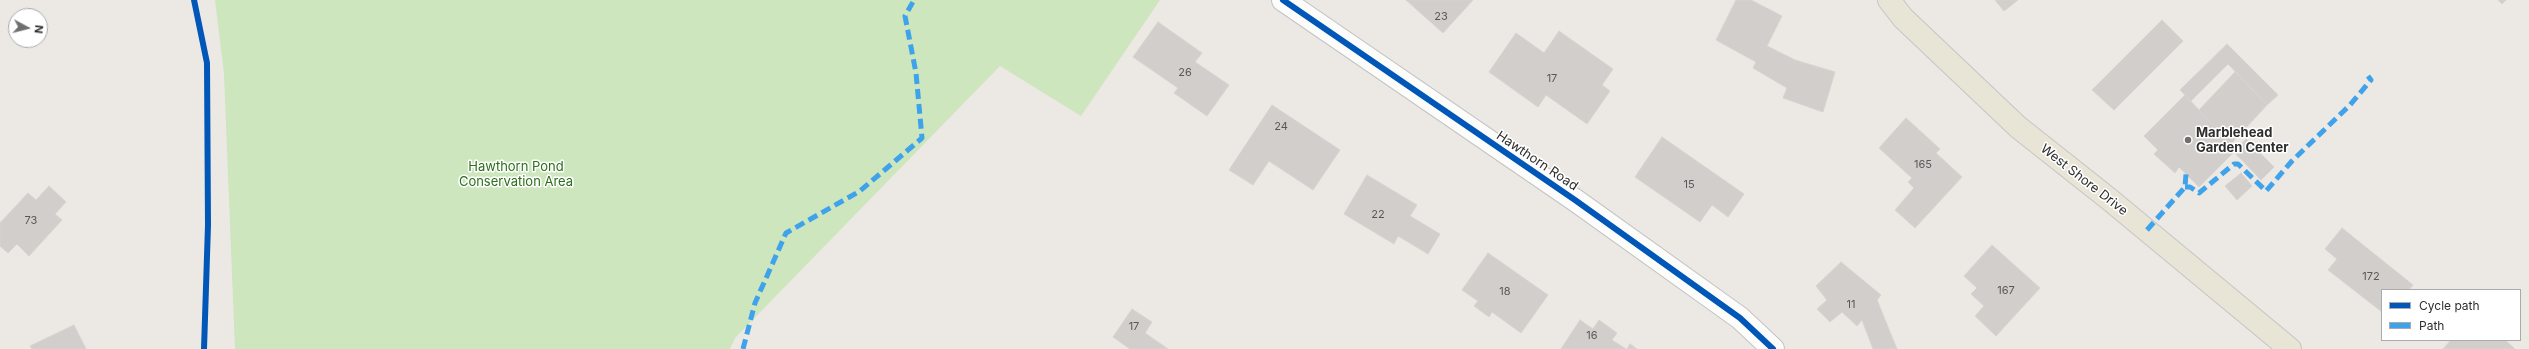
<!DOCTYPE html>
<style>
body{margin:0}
#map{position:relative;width:2529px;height:349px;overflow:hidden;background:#ece8e4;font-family:Inter,sans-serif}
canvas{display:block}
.legend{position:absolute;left:2381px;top:289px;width:140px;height:52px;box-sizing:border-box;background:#fff;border:1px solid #ababab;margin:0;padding:5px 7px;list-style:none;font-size:12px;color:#2e2e2e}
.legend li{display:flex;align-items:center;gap:8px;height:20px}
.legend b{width:20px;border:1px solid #ababab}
.north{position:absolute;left:8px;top:8px;width:40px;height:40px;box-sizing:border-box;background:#fff;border:1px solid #ababab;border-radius:50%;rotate:97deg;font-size:11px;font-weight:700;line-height:16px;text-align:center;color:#2e2e2e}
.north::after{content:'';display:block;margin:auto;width:14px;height:18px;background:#706f6e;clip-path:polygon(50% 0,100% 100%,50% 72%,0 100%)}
</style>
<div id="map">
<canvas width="2529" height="349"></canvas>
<ul class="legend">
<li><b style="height:5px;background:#0057b8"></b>Cycle path</li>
<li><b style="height:5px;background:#3ea3eb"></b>Path</li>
</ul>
<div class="north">N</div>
</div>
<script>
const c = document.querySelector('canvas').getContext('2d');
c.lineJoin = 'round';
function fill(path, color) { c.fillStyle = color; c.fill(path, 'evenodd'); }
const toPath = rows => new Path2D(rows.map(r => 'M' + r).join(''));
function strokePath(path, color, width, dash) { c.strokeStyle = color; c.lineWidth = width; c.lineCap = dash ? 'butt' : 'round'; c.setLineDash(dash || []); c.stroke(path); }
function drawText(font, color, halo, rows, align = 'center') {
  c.font = font + ' Inter,sans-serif'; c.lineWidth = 3; c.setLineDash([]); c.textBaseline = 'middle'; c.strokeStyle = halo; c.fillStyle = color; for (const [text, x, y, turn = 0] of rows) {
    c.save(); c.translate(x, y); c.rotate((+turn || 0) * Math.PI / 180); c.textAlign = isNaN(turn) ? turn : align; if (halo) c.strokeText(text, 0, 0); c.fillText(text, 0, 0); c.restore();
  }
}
const green = toPath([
 [215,0,1160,0,1081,116,1000,66,735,338,730,349,235,349,224,74]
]);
const building = toPath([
 [1406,0,1473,0,1443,33,1406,0],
 [1736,0,1751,0,1782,16,1767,46,1795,60,1835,72,1823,112,1783,98,1787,88,1753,68,1756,62,1716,40,1736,0],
 [1995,0,2018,0,2004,11,1995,0],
 [2498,0,2506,0,2502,4,2498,0],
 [2162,20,2183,41,2114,110,2092,90,2162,20],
 [1158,22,1202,53,1195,62,1229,85,1207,116,1174,93,1178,88,1133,57,1158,22],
 [1559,31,1613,69,1602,85,1610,91,1587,124,1546,95,1538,107,1489,72,1516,33,1544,53,1559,31],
 [2227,44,2278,95,2267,105,2228,64,2191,101,2180,90,2227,44],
 [2235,72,2267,105,2231,144,2199,110,2235,72],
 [2185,95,2231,144,2230,148,2234,152,2199,187,2179,167,2175,173,2154,154,2158,150,2144,136,2185,95],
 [1272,105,1340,150,1313,190,1269,161,1253,185,1229,170,1272,105],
 [1906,118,1940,149,1936,153,1962,177,1915,228,1895,210,1914,188,1908,182,1912,178,1879,148,1906,118],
 [1662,137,1744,194,1728,217,1712,205,1700,222,1635,177,1662,137],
 [2246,139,2274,167,2261,180,2234,152,2246,139],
 [2241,173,2252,186,2237,200,2225,186,2241,173],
 [1367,175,1417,205,1410,216,1440,234,1428,254,1398,236,1394,244,1344,214,1367,175],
 [49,186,66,202,55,214,62,220,29,256,17,244,8,253,0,246,0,223,28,193,36,200,49,186],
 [2342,228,2413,285,2409,290,2382,290,2382,312,2328,270,2337,259,2325,249,2342,228],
 [1992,245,2040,288,1996,336,1975,316,1984,306,1971,294,1977,288,1964,276,1992,245],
 [1488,253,1548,295,1521,333,1492,312,1489,317,1474,306,1478,301,1462,290,1488,253],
 [1841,262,1881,295,1877,300,1897,349,1873,349,1862,320,1857,326,1842,312,1830,322,1817,309,1827,300,1816,286,1841,262],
 [1132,309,1152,322,1145,333,1168,349,1130,349,1113,337,1132,309],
 [1580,320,1593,329,1599,320,1617,333,1612,340,1626,349,1561,349,1580,320],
 [74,325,86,349,32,349,30,346,74,325],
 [2451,340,2505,340,2515,349,2443,349,2451,340],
 [1630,344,1637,349,1627,349,1630,344]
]);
const minor = toPath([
 [1283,0,1575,200,1740,318,1773,349]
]);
const major = toPath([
 [1889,0,1903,18,2018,127,2109,199,2290,349]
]);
const quiet = toPath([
 [2185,187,2190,187,2199,193,2234,164,2238,164,2266,191,2292,161,2350,105,2371,80,2368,76],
 [2147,230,2185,187,2186,174],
 [743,349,755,303,786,233,860,191,922,138,916,73,905,16,914,0]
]);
const cycleway = toPath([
 [194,0,207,63,208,225,204,349],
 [1283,0,1575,200,1740,318,1773,349]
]);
const markers = [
 [2188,140,4,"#706f6e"]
];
const numberNames = [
 ["23",1441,17],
 ["26",1185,73],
 ["17",1552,79],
 ["24",1281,127],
 ["165",1923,165],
 ["15",1689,185],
 ["22",1378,215],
 ["73",31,221],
 ["172",2371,277],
 ["167",2006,291],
 ["18",1505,292],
 ["11",1851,305],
 ["17",1134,327],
 ["16",1592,336]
];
const poiNames = [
 ["Marblehead",2196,133],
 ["Garden Center",2196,148]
];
const streetNames = [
 ["Hawthorn Road",1537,161,34],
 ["West Shore Drive",2084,180,38]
];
const parkNames = [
 ["Hawthorn Pond",516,167],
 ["Conservation Area",516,182]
];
fill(green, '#cee6be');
fill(building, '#d1cecb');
strokePath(building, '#d7d4d0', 1);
strokePath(minor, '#c5c4c5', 24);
strokePath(major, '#c6c5c4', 24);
strokePath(minor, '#fcfcfb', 22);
strokePath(major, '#e8e4d6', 22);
strokePath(quiet, '#3ea3eb', 5, [10, 5]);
strokePath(cycleway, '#0057b8', 6);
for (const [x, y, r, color] of markers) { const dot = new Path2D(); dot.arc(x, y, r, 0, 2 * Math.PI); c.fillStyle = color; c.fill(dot); strokePath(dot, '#fff', 1.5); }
drawText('11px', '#585857', null, numberNames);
drawText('bold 13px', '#2e2e2e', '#fff', poiNames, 'left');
drawText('13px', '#2e2e2e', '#fff', streetNames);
drawText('13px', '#2c6e1b', '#fff', parkNames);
</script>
